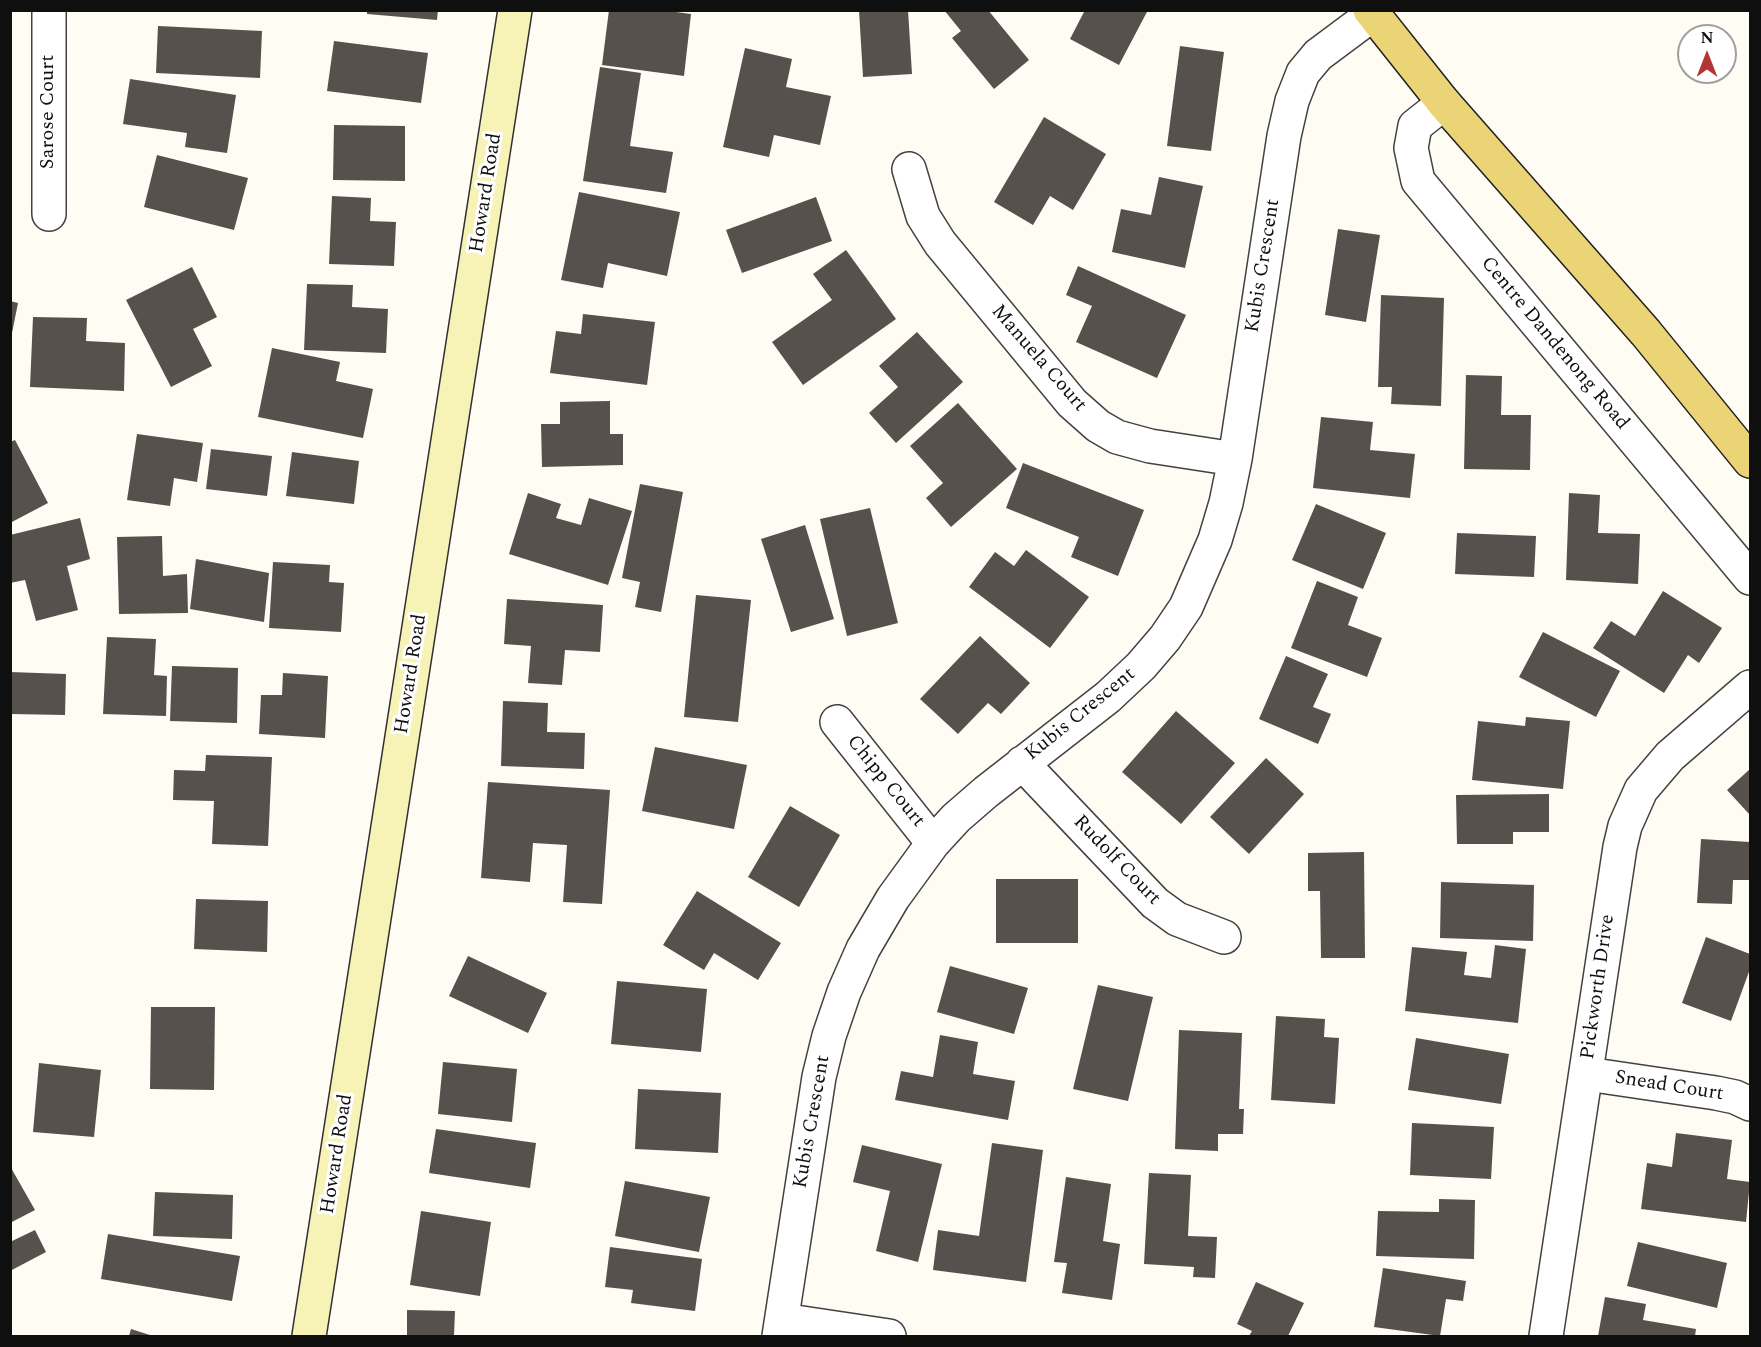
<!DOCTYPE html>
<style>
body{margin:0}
#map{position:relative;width:1761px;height:1347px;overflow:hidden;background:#fefcf3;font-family:Spectral,serif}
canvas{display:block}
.frame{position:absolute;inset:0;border:12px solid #0f0f0f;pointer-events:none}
.north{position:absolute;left:1677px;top:24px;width:60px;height:60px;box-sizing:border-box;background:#fff;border:2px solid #9f9f9f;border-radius:50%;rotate:0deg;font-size:16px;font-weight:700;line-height:24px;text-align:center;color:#0f0f0f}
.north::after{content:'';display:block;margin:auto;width:21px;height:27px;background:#b13635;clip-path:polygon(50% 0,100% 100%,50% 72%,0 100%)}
</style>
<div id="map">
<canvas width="1761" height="1347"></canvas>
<div class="frame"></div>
<div class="north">N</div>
</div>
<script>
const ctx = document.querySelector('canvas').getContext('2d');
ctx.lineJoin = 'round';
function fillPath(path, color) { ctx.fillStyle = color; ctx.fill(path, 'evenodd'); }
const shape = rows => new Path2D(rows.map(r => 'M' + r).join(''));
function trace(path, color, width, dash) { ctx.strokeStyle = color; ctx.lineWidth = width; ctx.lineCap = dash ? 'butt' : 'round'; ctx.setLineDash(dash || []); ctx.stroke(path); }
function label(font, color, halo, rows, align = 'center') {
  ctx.font = font + ' Spectral,serif'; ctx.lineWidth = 6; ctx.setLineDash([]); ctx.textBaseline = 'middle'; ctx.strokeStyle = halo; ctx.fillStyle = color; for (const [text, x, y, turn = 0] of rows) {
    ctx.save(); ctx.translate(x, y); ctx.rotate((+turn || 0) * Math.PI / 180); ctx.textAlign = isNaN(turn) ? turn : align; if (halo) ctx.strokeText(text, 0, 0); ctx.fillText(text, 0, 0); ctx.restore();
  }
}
const building = shape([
 [367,10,438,10,437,20,367,14],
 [609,10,661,10,691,14,684,76,602,65],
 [859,10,908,10,912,74,863,77],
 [944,10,988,10,1029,60,994,89,952,38,961,31],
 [1085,10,1148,10,1119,65,1070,39],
 [158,26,262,31,260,78,156,73],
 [334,41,428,53,421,103,327,91],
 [1180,46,1224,52,1211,151,1167,146],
 [745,48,792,59,786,87,831,96,820,145,774,135,769,157,723,147],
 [600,67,641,73,630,146,673,152,666,193,583,181],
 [130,79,236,95,227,153,185,147,187,133,123,124],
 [1044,117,1106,154,1073,210,1050,196,1033,225,994,202],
 [334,125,405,126,405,181,333,180],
 [157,155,248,178,234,230,144,207],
 [1159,177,1203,186,1185,268,1112,252,1121,209,1151,215],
 [579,192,680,212,667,276,608,263,603,288,561,280],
 [332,196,371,198,370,221,396,222,394,266,329,264],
 [816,197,832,241,742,273,726,230],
 [1338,229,1380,235,1366,322,1325,315],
 [846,250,896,319,803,385,772,342,832,300,813,274],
 [1078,266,1186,315,1157,378,1076,342,1092,306,1066,295],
 [192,267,217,317,193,329,212,366,171,387,126,300],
 [307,284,353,285,352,307,388,309,386,353,304,350],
 [1381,295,1444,298,1441,406,1391,404,1392,387,1378,387],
 [10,301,18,303,12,333,10,333],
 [583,314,655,322,647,385,550,373,556,331,581,334],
 [33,317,87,318,86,341,125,343,124,391,30,387],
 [917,332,963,382,896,443,869,413,898,387,879,366],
 [272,348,340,362,336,381,373,389,363,438,258,417],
 [1466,375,1502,376,1501,415,1531,415,1530,470,1464,469],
 [610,401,610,434,623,434,623,465,542,467,541,424,560,424,560,402],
 [958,403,1017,469,951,527,926,498,943,483,910,446],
 [1321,417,1373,422,1370,450,1415,454,1410,498,1313,488],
 [137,434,203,443,197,482,174,478,170,506,127,500],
 [15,440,48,503,10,523,10,442],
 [211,449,272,456,267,496,206,489],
 [292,452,359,461,354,504,286,496],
 [1023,463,1144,510,1118,576,1071,557,1079,537,1006,508],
 [640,484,683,492,661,612,635,607,640,582,622,578],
 [528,493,561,504,556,518,581,525,589,498,632,511,608,585,509,554],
 [1569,493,1600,495,1598,533,1640,534,1638,584,1566,580],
 [1316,504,1386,533,1363,589,1292,560],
 [870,508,898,623,847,636,820,519],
 [80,518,90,559,67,566,78,610,36,621,25,580,10,583,10,535],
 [805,525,834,619,791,632,761,539],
 [1457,533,1536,536,1534,577,1455,574],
 [162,536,163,576,187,574,188,613,119,614,117,537],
 [1026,550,1089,597,1050,648,969,587,995,552,1014,566],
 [196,559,269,573,264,622,190,609],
 [273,562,330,565,329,582,344,583,341,632,269,628],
 [1317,581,1358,597,1348,625,1382,638,1367,677,1291,648],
 [1663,591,1722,628,1699,663,1688,655,1664,693,1593,648,1611,621,1635,636],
 [696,595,751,600,738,722,684,717],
 [507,599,603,605,600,652,565,650,562,685,528,683,531,646,504,644],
 [1543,632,1620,671,1596,717,1519,677],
 [980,636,1030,683,1001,714,988,703,958,734,920,699],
 [107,637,156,639,154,675,167,676,166,716,103,714],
 [1286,656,1328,674,1313,707,1331,714,1318,744,1259,719],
 [172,666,238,668,237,723,170,721],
 [10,672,66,674,65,715,10,714],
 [283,673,328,676,325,738,259,734,261,695,282,695],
 [503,701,548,703,547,732,585,733,584,769,501,766],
 [1176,711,1235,763,1181,824,1122,772],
 [1526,717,1570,721,1563,789,1472,780,1478,721,1525,726],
 [655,747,747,765,734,829,642,811],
 [206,755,272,757,268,846,212,844,214,801,173,800,174,770,205,771],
 [1266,758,1304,794,1249,854,1210,817],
 [1750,769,1750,815,1727,790],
 [488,782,610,790,602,904,563,902,567,845,533,843,530,882,481,878],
 [1549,794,1549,832,1513,832,1513,844,1457,844,1456,795],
 [790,806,840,835,799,907,748,877],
 [1701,839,1750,842,1750,880,1733,880,1732,904,1697,903],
 [1364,852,1365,958,1321,958,1320,891,1308,891,1308,853],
 [996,879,1078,879,1078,943,996,943],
 [1441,882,1534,885,1533,941,1440,938],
 [697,891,781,943,758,980,714,953,704,970,663,945],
 [196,899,268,901,267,952,194,949],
 [1706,937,1750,954,1750,969,1731,1021,1682,1003],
 [1495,945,1526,949,1518,1023,1405,1011,1412,947,1467,952,1464,975,1491,978],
 [468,956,547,993,528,1033,449,996],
 [950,966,1028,988,1014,1034,937,1012],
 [617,981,707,989,701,1052,611,1044],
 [1098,985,1153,997,1128,1101,1073,1089],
 [151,1007,215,1007,214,1090,150,1089],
 [1276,1016,1325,1019,1324,1037,1339,1038,1335,1104,1271,1100],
 [1179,1030,1242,1033,1239,1109,1244,1109,1243,1134,1218,1134,1218,1151,1175,1149],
 [940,1035,978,1042,973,1074,1015,1081,1008,1120,895,1100,901,1071,933,1077],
 [1416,1038,1509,1054,1501,1104,1408,1090],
 [443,1062,517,1069,512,1122,438,1114],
 [39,1063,101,1070,94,1137,33,1132],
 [638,1089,721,1093,718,1153,635,1149],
 [1412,1123,1494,1127,1491,1179,1410,1175],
 [436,1129,536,1143,530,1188,429,1173],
 [1676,1133,1732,1140,1727,1179,1750,1182,1746,1222,1641,1209,1647,1163,1672,1167],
 [992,1143,1043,1150,1026,1282,933,1270,938,1230,979,1236],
 [862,1145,942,1164,918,1262,876,1251,890,1191,853,1182],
 [10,1166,35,1210,10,1223],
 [1149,1173,1191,1175,1188,1236,1217,1237,1215,1278,1193,1277,1194,1267,1144,1264],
 [1066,1177,1111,1184,1103,1241,1120,1244,1112,1300,1062,1293,1067,1263,1054,1262],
 [625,1181,710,1197,699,1252,615,1236],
 [155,1192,233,1195,232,1239,153,1236],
 [1439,1199,1475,1200,1474,1259,1376,1256,1378,1211,1439,1212],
 [421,1211,491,1222,480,1296,410,1285],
 [35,1230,46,1252,10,1271,10,1242],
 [108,1234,240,1256,232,1301,101,1279],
 [1638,1242,1727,1263,1717,1308,1627,1286],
 [610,1247,702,1259,695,1311,631,1303,633,1290,605,1287],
 [1383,1268,1466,1281,1463,1301,1446,1299,1440,1336,1374,1327],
 [1256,1282,1304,1303,1288,1336,1249,1336,1252,1331,1237,1324],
 [1605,1297,1646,1304,1643,1320,1696,1329,1695,1336,1598,1336],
 [407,1310,455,1311,454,1336,407,1336],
 [131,1329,153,1336,129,1336]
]);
const minor = shape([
 [49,10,49,214],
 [1444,103,1415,126,1411,148,1418,181,1750,578],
 [909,169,923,216,940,243,1072,403,1098,426,1117,437,1150,446,1235,459],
 [837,722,933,843],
 [1022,763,1155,903,1177,919,1224,937],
 [1587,1074,1716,1093,1735,1097,1750,1104],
 [782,1320,889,1336],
 [779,1336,819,1077,829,1036,844,992,863,949,893,898,933,843,956,818,986,792,1108,697,1141,666,1165,638,1186,607,1215,540,1226,503,1235,459,1284,136,1292,101,1303,73,1318,55,1373,14],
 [1546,1336,1620,847,1625,826,1641,790,1670,756,1750,687]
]);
const secondary = shape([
 [309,1336,515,10]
]);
const primary = shape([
 [1370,10,1444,103,1646,333,1750,461]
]);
const streetNames = [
 ["Sarose Court",49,112,-90],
 ["Howard Road",487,193,-81],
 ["Kubis Crescent",1264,266,-81],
 ["Centre Dandenong Road",1554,344,50],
 ["Manuela Court",1038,359,49],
 ["Howard Road",412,674,-81],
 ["Kubis Crescent",1081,715,-39],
 ["Chipp Court",885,782,51],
 ["Rudolf Court",1116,861,46],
 ["Pickworth Drive",1599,987,-82],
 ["Snead Court",1669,1087,9],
 ["Kubis Crescent",813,1122,-80],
 ["Howard Road",338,1154,-81]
];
fillPath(building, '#57514d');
trace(minor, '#424242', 36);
trace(secondary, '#313131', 36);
trace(primary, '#202020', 36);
trace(minor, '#fff', 33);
trace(secondary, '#f7f2b5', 33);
trace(primary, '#ead476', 33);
label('20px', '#0f0f0f', '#fff', streetNames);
</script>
